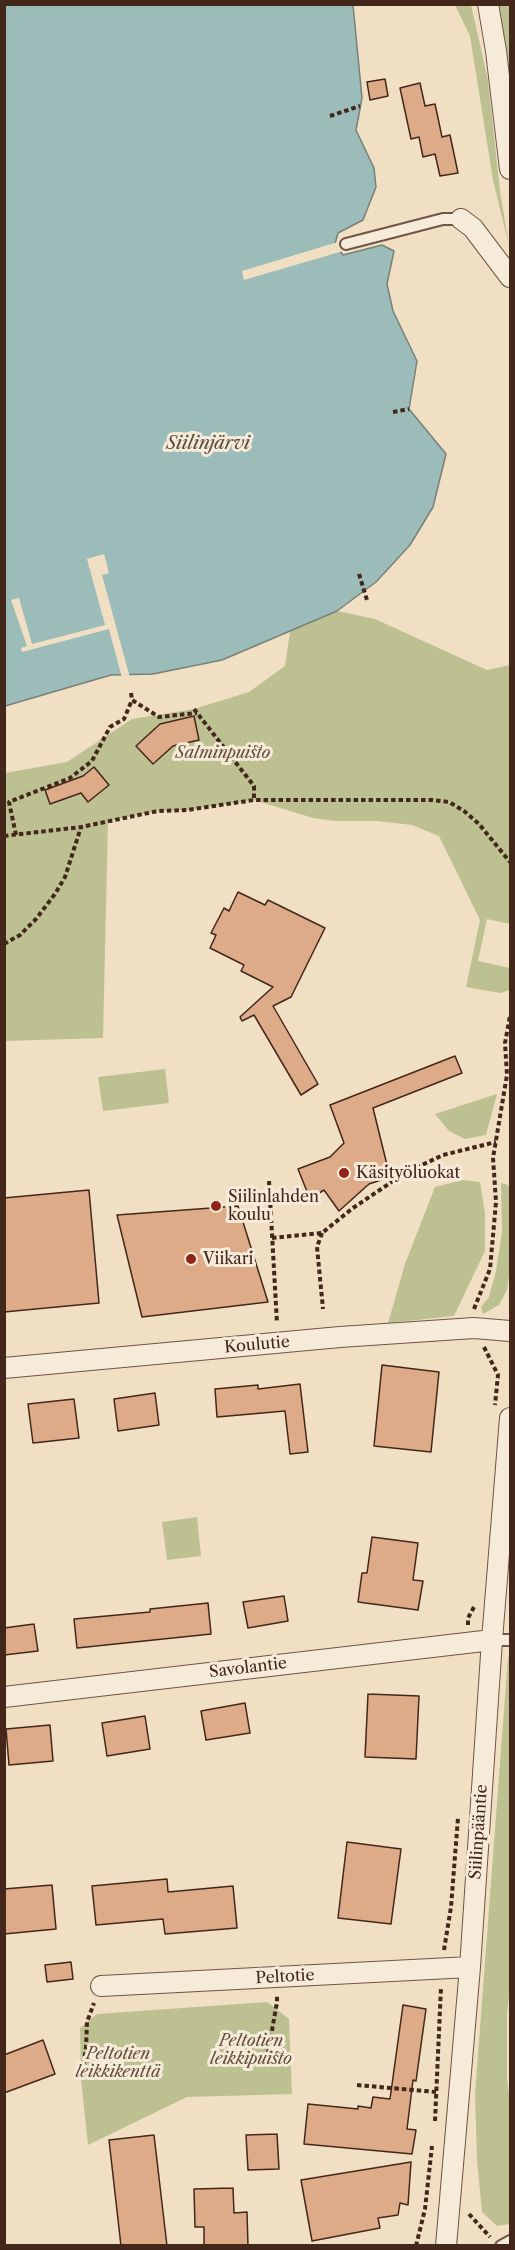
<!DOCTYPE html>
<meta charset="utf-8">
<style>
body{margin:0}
#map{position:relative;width:515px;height:2250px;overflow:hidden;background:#f1dfc4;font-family:"Libre Caslon Text",serif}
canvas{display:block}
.frame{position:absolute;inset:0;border:6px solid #43271b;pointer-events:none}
</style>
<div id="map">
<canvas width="515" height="2250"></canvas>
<div class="frame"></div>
</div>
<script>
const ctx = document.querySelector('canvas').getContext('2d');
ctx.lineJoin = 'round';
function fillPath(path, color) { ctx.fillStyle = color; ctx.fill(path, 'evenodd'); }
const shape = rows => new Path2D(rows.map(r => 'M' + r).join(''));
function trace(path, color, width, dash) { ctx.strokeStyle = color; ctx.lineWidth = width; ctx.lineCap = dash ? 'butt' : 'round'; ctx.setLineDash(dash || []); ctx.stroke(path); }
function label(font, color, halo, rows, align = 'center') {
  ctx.font = font + ' "Libre Caslon Text",serif'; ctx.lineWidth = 6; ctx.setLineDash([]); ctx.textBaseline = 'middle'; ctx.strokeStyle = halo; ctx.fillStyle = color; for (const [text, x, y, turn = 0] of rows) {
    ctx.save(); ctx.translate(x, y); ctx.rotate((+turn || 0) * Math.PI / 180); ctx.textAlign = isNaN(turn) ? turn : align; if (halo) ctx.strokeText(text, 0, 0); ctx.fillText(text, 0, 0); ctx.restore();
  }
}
const green = shape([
 [455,5,471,5,488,80,500,191,509,246,493,180,470,36],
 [493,5,510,5,510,94],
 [337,611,375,619,487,670,510,665,510,924,487,919,478,961,510,968,510,990,500,993,466,987,480,920,439,836,412,825,377,821,335,821,313,818,254,800,187,810,158,811,108,821,103,1038,5,1041,5,773,67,762,132,719,194,709,249,692,285,666,290,632],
 [165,1069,169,1103,103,1111,98,1077],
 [497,1094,486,1135,465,1139,449,1131,435,1114],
 [463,1180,480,1182,485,1214,485,1251,454,1316,388,1323,405,1264,435,1187],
 [501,1183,508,1185,510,1192,510,1269,507,1290,499,1305,483,1314,481,1307,489,1297,496,1271,502,1232],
 [197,1517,201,1556,167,1560,162,1522],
 [510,1655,510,1986,507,2014,507,2078,510,2102,510,2224,497,2226,482,2212,477,2161,475,2094,508,1657],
 [267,2002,289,2019,292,2094,187,2097,88,2145,81,2079,80,2028,97,2014]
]);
const water = shape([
 [5,5,353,5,362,98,356,130,374,168,376,187,363,220,338,233,335,244,343,255,382,245,394,251,387,284,393,311,417,361,409,409,446,454,433,507,410,545,376,582,337,611,222,660,153,674,111,675,5,706,5,5]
]);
const pier = shape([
 [338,242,343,251,244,280,242,271],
 [104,554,109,573,102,575,130,678,122,678,109,629,22,652,21,648,27,646,11,600,19,598,32,644,105,625,87,559]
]);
const building = shape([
 [385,79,388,96,370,100,367,82,385,79],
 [420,83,425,106,435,104,442,137,450,135,458,173,440,176,435,154,423,157,419,137,411,139,400,88,420,83],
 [194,716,199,740,173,746,153,764,136,746,160,724,194,716],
 [94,767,109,785,88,802,81,793,50,804,45,790,83,776,94,767],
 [238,892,265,905,268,900,325,928,291,997,273,1006,318,1084,301,1095,254,1015,242,1021,240,1017,273,987,241,971,244,965,210,948,216,935,211,933,224,908,229,911,238,892],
 [455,1056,462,1073,373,1108,390,1177,369,1184,339,1211,324,1190,310,1199,298,1169,330,1157,344,1143,330,1105,455,1056],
 [89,1190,99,1303,4,1312,4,1198,89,1190],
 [238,1206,268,1302,142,1317,117,1215,238,1206],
 [382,1365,439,1372,431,1452,374,1446,382,1365],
 [300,1384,308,1452,290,1454,285,1411,217,1417,215,1389,258,1385,258,1389,300,1384],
 [155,1393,159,1425,118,1431,114,1399,155,1393],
 [74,1399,79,1438,33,1443,28,1404,74,1399],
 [372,1537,418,1543,413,1580,423,1581,418,1610,358,1602,362,1573,367,1573,372,1537],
 [284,1596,288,1621,248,1628,243,1602,284,1596],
 [208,1603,211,1634,77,1648,74,1619,150,1612,150,1609,208,1603],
 [34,1624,38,1651,4,1655,4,1628,34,1624],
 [368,1694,419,1696,416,1759,365,1757,368,1694],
 [245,1703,250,1733,206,1740,201,1711,245,1703],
 [145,1716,150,1749,107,1756,102,1723,145,1716],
 [50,1725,53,1761,9,1765,6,1729,50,1725],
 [347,1842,401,1849,391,1924,338,1918,347,1842],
 [167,1879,168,1892,233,1886,237,1928,165,1934,163,1919,96,1925,92,1886,167,1879],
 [52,1885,56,1929,4,1934,4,1889,52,1885],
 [71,1962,73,1979,47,1982,45,1965,71,1962],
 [403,2005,426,2009,416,2081,413,2080,407,2129,416,2130,412,2154,304,2144,308,2104,358,2109,358,2106,371,2108,373,2097,390,2099,403,2005],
 [43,2040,55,2074,4,2093,4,2055,43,2040],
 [277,2134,279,2169,248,2170,246,2135,277,2134],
 [154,2135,167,2246,121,2246,109,2140,154,2135],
 [411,2162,408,2205,400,2203,398,2215,378,2218,380,2228,312,2241,301,2180,411,2162],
 [233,2188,234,2213,247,2212,248,2246,204,2246,204,2227,195,2227,194,2189,233,2188]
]);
const path = shape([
 [330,116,360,106],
 [393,412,409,409],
 [359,574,367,600],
 [131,693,132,700,159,717,197,713],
 [194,709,254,786,254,800],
 [16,835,9,802,70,778,92,761,110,727,124,719,132,700],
 [4,836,81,827,158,811,187,810,254,800,432,800,449,802,464,811,479,824,510,862],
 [4,944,20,935,36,919,55,894,65,877,81,827],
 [269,1181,277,1323],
 [322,1233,317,1247,323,1309],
 [272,1238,322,1233,353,1208,405,1173,443,1155,496,1142],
 [474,1309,490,1269,496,1202,493,1158,507,1075,505,1043,510,1016],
 [484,1347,498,1375,495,1405],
 [468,1625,468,1618,474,1607],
 [444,1950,451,1907,458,1818],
 [268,2053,277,2002,277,1996],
 [81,2079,86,2048,87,2022,94,2003],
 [357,2085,436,2092],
 [435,2121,441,1987],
 [469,2214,490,2237],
 [416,2246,425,2209,432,2146]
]);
const service = shape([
 [346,244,443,219,461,219],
 [492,1640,510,1640],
 [501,2246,510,2241]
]);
const minor = shape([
 [488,4,496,51,510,169],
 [461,219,473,228,510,277],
 [4,1368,340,1337,474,1328,510,1331],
 [4,1697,492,1640],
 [101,1986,470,1967],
 [446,2246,470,1967,492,1640,510,1418]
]);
const markers = [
 [344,1173,6,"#8f2418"],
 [216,1206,6,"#8f2418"],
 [191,1259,6,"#8f2418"]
];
const parkNames = [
 ["Salminpuisto",223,753],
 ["Peltotien",251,2041],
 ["leikkipuisto",251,2059],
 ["Peltotien",118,2054],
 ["leikkikenttä",118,2072]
];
const poiNames = [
 ["Käsityöluokat",356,1173],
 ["Siilinlahden",228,1197],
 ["koulu",228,1215],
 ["Viikari",203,1259]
];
const streetNames = [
 ["Koulutie",257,1345,-5],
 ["Savolantie",248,1668,-7],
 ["Siilinpääntie",479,1832,-86],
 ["Peltotie",285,1977,-3]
];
const waterNames = [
 ["Siilinjärvi",208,444]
];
fillPath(green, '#bdc192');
fillPath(water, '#9bbcb8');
trace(water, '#788079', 1.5);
fillPath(pier, '#f1dfc4');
fillPath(building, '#ddab88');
trace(building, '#43271b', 1.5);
trace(service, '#6e5545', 14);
trace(minor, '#6e5545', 22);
trace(path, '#43271b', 4, [4.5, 3]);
trace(service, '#f6ead9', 10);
trace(minor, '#f6ead9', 20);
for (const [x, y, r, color] of markers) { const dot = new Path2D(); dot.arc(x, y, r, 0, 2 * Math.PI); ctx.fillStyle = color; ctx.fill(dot); trace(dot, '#f6ead9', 2); }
label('italic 16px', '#624e39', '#f6ead9', parkNames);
label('16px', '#43271b', '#f6ead9', poiNames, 'left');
label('16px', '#43271b', '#f6ead9', streetNames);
label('italic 18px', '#594c42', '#f6ead9', waterNames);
</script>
